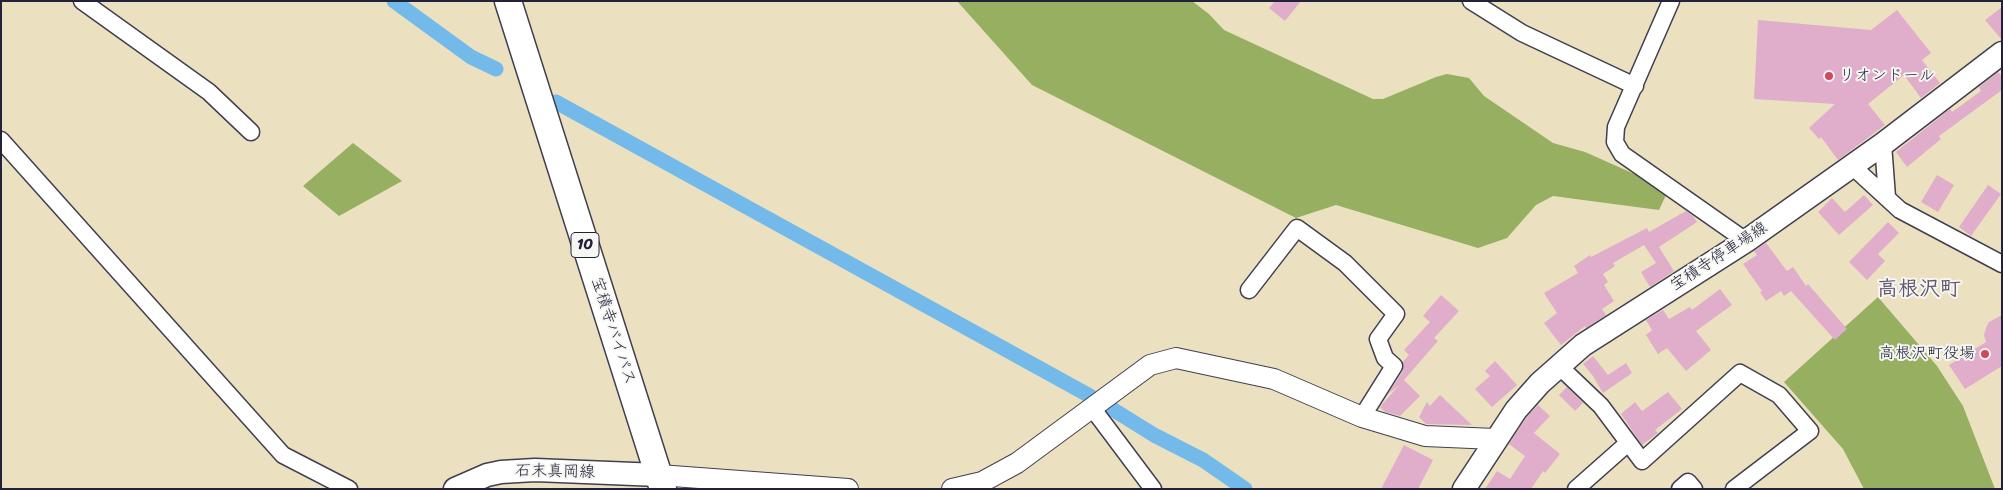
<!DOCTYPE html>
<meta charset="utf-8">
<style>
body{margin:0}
#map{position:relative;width:2003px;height:490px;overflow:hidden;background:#ebe1c0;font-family:Sriracha,sans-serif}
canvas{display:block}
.frame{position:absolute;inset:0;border:2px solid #22223b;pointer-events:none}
</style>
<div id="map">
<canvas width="2003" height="490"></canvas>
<div class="frame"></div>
</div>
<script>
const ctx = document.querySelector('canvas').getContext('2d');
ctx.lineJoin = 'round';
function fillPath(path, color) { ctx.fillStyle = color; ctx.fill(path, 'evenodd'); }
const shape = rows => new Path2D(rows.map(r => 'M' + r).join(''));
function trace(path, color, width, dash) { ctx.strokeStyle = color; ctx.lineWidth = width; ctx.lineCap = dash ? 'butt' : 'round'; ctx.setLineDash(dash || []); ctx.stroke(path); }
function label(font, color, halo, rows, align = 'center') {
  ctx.font = font + ' Sriracha,"Klee One",sans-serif'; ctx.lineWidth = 4; ctx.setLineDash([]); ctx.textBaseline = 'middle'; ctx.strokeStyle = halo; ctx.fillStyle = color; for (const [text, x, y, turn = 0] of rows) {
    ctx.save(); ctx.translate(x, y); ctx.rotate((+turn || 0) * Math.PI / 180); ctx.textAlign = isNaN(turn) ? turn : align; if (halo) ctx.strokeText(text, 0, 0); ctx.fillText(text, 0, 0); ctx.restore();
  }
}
const forest = shape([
 [957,1,1192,1,1209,14,1224,30,1373,99,1383,99,1436,77,1447,74,1469,78,1484,96,1553,143,1585,152,1657,184,1666,195,1659,210,1553,196,1536,205,1507,238,1478,248,1336,205,1296,218,1032,85],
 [353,143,402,181,339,216,303,186],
 [1878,297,1937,366,1963,406,1995,489,1864,489,1843,449,1784,382]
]);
const canal = shape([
 [394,1,471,57,496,69],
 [556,102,1090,396],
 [1109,407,1154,435,1203,460,1245,489]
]);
const building = shape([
 [1275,1,1301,1,1285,21,1269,8],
 [2002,7,2002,40,1985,20],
 [1897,10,1931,53,1922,60,1940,83,1921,98,1904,75,1868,104,1885,125,1838,160,1821,137,1819,139,1809,128,1835,104,1754,99,1758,20,1871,30],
 [1998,72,2002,77,2002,90,1939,136,1941,139,1907,167,1896,152,1950,109,1952,112,1981,91,1979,87],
 [1937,175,1954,185,1938,212,1921,202],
 [1988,185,2001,194,1971,236,1959,227],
 [1864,195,1873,205,1839,235,1818,212,1832,198,1845,212],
 [1686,211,1693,216,1697,222,1659,247,1674,271,1650,287,1641,272,1656,263,1644,245,1613,263,1615,266,1603,274,1608,282,1604,285,1614,301,1602,309,1606,315,1586,328,1585,326,1561,345,1544,323,1557,313,1544,293,1578,273,1574,266,1590,255,1591,257,1647,228,1649,232],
 [1888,222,1899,233,1878,254,1885,261,1867,280,1849,262],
 [1766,243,1787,271,1793,267,1806,286,1808,284,1847,329,1835,340,1791,291,1784,296,1781,291,1766,301,1760,292,1762,291,1743,264,1757,255,1754,251],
 [1720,289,1732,305,1696,331,1711,350,1686,371,1667,348,1658,354,1646,335,1652,330,1646,320,1663,310,1669,319,1690,307,1692,310],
 [1441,295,1459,311,1434,338,1438,341,1403,381,1404,380,1420,396,1400,416,1385,412,1380,407,1399,385,1388,394,1403,371,1403,362,1409,355,1404,350,1430,322,1423,316],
 [2002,315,2002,366,1965,389,1949,365,1986,342,1984,335,1986,328,1989,322],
 [1593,356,1608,375,1626,363,1632,373,1603,393,1593,376,1583,364],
 [1495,361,1517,385,1492,407,1475,389,1490,376,1485,371],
 [1567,387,1583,403,1575,411,1559,395],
 [1668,392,1682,409,1655,430,1658,433,1642,445,1621,414,1635,402,1642,411],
 [1440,395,1472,425,1426,424,1419,417,1427,402,1430,406],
 [1538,405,1550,416,1534,433,1560,454,1545,473,1543,471,1531,489,1485,489,1497,471,1510,479,1525,456,1509,444,1526,418],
 [1404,445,1433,460,1418,489,1381,489]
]);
const minor = shape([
 [82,1,209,92,251,132],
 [1471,1,1522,33,1635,86],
 [1671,1,1616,127,1615,142,1622,154,1746,241],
 [1,140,283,455,349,489],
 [1883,144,1887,197],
 [1851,165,1900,210,2002,264],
 [1249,290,1297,228,1345,263,1396,314,1378,339,1385,358,1394,366,1362,417],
 [1559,366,1601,406,1642,461,1740,373,1779,395,1810,431,1734,489],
 [1093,409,1153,489],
 [1576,489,1628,443],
 [1680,489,1688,482,1694,489]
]);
const tertiary = shape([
 [659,475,848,489],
 [952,489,982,482,1017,463,1150,365,1176,358,1274,379,1362,417,1425,436,1495,439]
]);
const secondary = shape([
 [455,489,487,475,501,472,535,470,659,475],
 [1464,489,1516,410,1540,383,1583,345,1746,241,1883,144,2002,53]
]);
const primary = shape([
 [508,1,663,489]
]);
const markers = [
 [1829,76,5,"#d1495b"],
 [1985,354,5,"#d1495b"]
];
const shields = [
 [585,245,28]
];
const shieldNames = [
 ["10",585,245]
];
const poiNames = [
 ["リオンドール",1839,76],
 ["高根沢町役場",1975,354,"right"]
];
const streetNames = [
 ["宝積寺停車場線",1719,257,-33],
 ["宝積寺バイパス",613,331,72],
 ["石末真岡線",555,472,1]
];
const districtNames = [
 ["高根沢町",1919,290]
];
fillPath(forest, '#96af60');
trace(canal, '#73baeb', 15);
fillPath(building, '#e0adcb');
trace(minor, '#403f4f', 19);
trace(tertiary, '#403f4f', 22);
trace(secondary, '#403f4f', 25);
trace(primary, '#403f4f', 29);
trace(minor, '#fff', 16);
trace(tertiary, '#fff', 20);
trace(secondary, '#fff', 22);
trace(primary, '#fff', 26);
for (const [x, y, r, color] of markers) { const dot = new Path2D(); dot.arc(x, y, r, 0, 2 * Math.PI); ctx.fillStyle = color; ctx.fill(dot); trace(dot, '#f6f6f2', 2); }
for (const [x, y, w] of shields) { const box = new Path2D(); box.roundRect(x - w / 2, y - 12.5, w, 25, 4); ctx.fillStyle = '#f6f6f2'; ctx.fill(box); trace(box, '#22223b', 1); }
label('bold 15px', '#22223b', null, shieldNames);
label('16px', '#22223b', '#f6f6f2', poiNames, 'left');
label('16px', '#22223b', '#f6f6f2', streetNames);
label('bold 21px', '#64536d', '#f6f6f2', districtNames);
</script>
